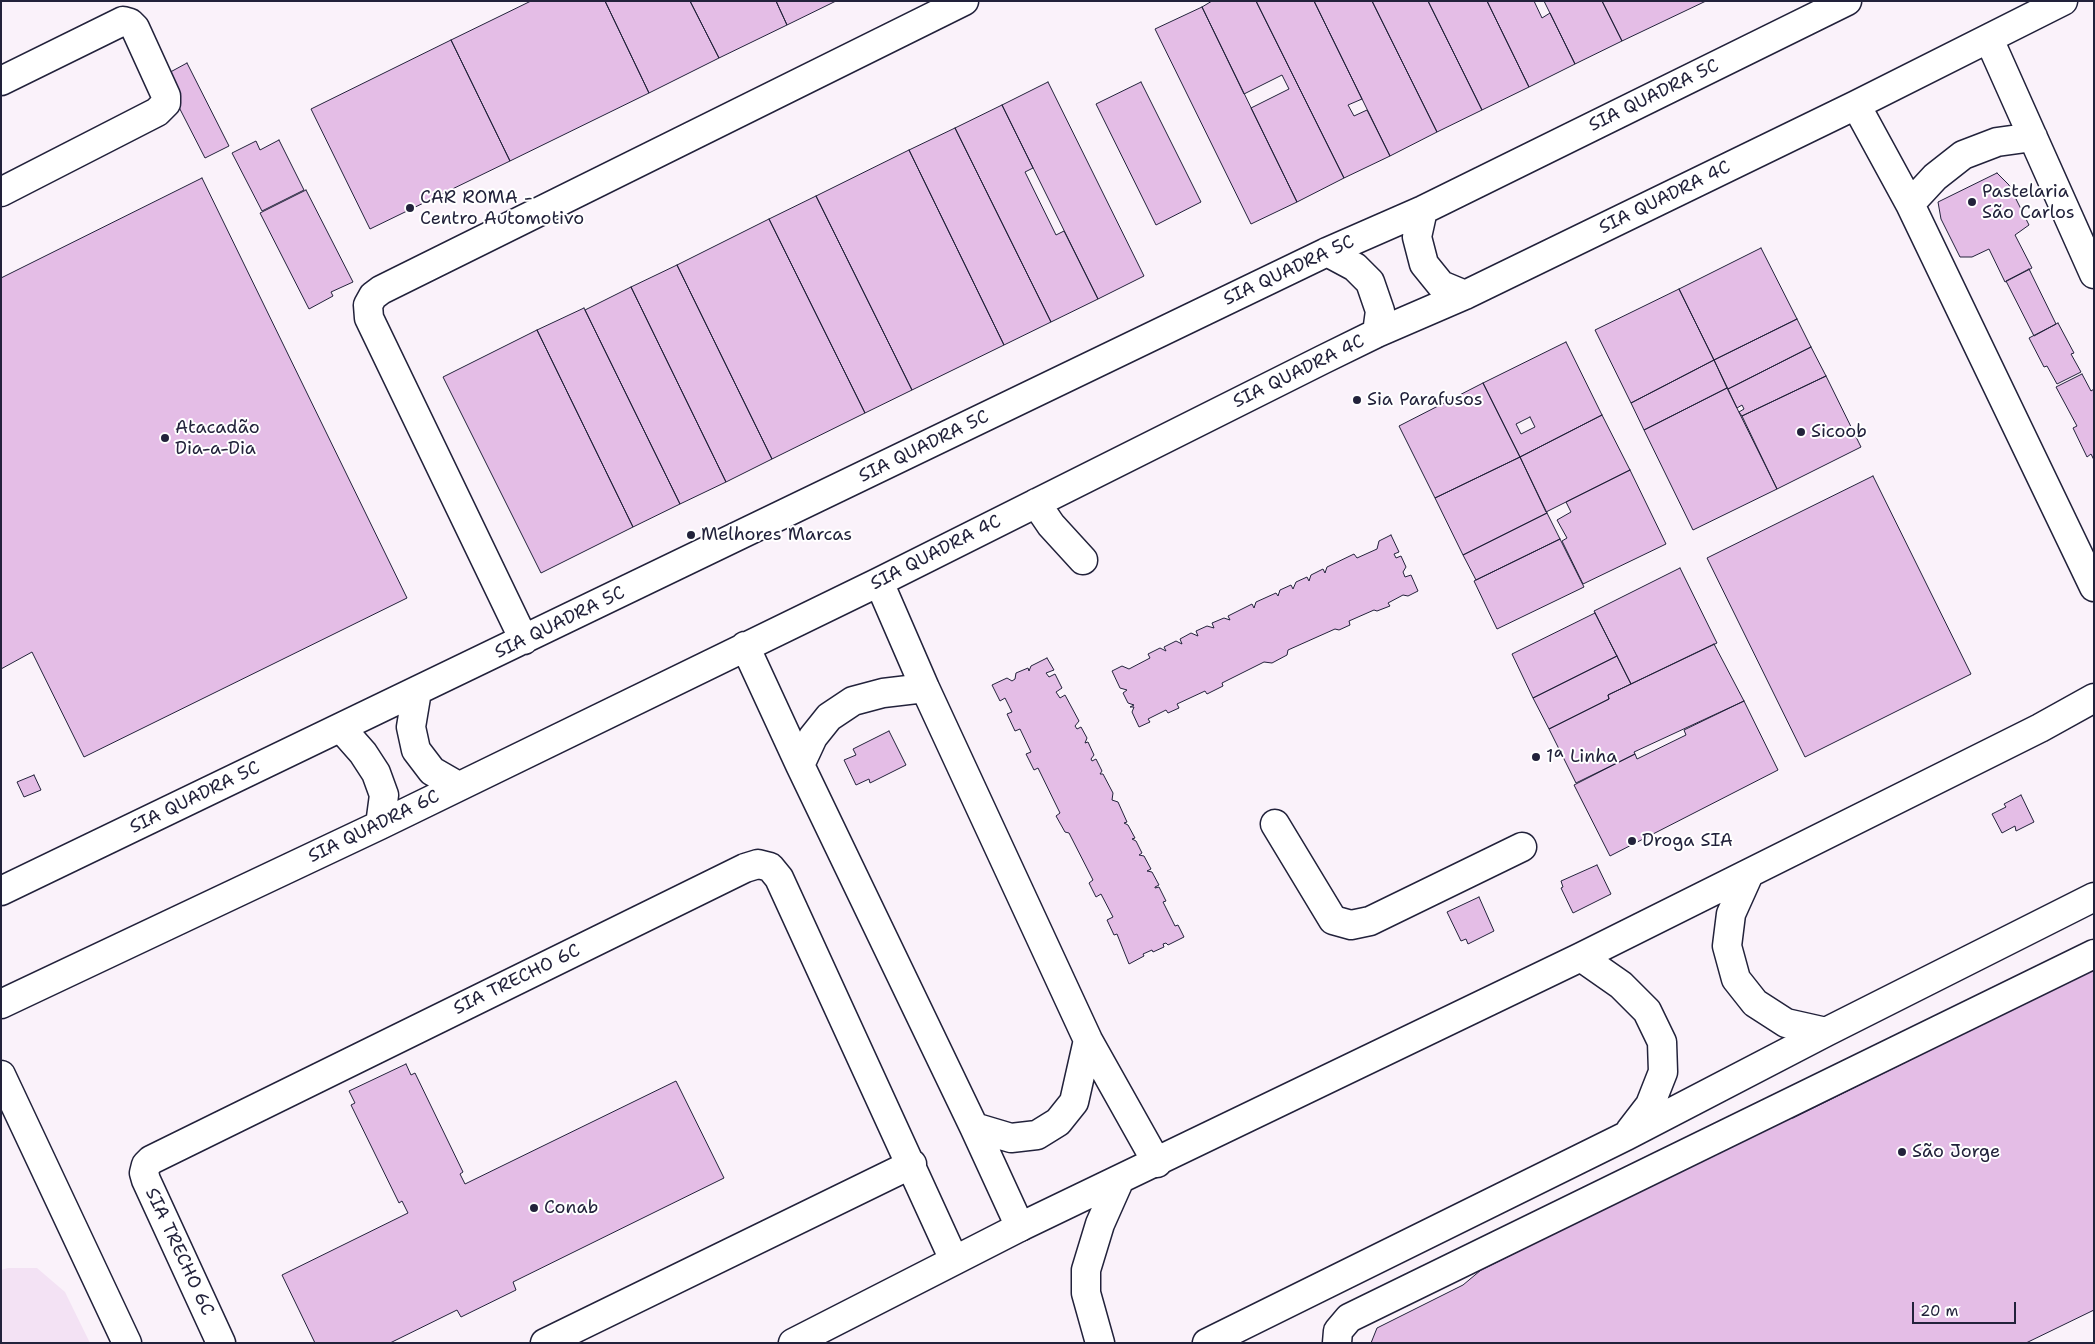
<!DOCTYPE html>
<meta charset="utf-8">
<style>
body{margin:0}
#map{position:relative;width:2095px;height:1344px;overflow:hidden;background:#faf2fa;font-family:"Shantell Sans",sans-serif}
canvas{display:block}
.frame{position:absolute;inset:0;border:2px solid #22223b;pointer-events:none}
.scale{position:absolute;left:1912px;top:1302px;width:104px;height:22px;box-sizing:border-box;border:2px solid #22223b;border-top:0;padding-left:6px;font-size:15px;line-height:18px;white-space:nowrap;color:#22223b;-webkit-text-stroke:4px #fff;paint-order:stroke}
</style>
<div id="map">
<canvas width="2095" height="1344"></canvas>
<div class="frame"></div>
<div class="scale">20 m</div>
</div>
<script>
const ctx = document.querySelector('canvas').getContext('2d');
ctx.lineJoin = 'round';
function fillPath(path, color) { ctx.fillStyle = color; ctx.fill(path, 'evenodd'); }
const shape = rows => new Path2D(rows.map(r => 'M' + r).join(''));
function trace(path, color, width, dash) { ctx.strokeStyle = color; ctx.lineWidth = width; ctx.lineCap = dash ? 'butt' : 'round'; ctx.setLineDash(dash || []); ctx.stroke(path); }
function label(font, color, halo, rows, align = 'center') {
  ctx.font = font + ' "Shantell Sans",sans-serif'; ctx.lineWidth = 4; ctx.setLineDash([]); ctx.textBaseline = 'middle'; ctx.strokeStyle = halo; ctx.fillStyle = color; for (const [text, x, y, turn = 0] of rows) {
    ctx.save(); ctx.translate(x, y); ctx.rotate((+turn || 0) * Math.PI / 180); ctx.textAlign = isNaN(turn) ? turn : align; if (halo) ctx.strokeText(text, 0, 0); ctx.fillText(text, 0, 0); ctx.restore();
  }
}
const built = shape([
 [8,1268,37,1268,65,1292,90,1343,1,1343,1,1270]
]);
const building = shape([
 [531,1,605,1,649,93,510,161,451,40,531,1],
 [605,1,690,1,719,58,649,93,605,1],
 [690,1,776,1,787,25,719,58,690,1],
 [776,1,836,1,787,25,776,1],
 [1212,1,1256,1,1344,178,1297,202,1251,108,1289,89,1282,75,1244,94,1202,7,1212,1],
 [1256,1,1314,1,1362,99,1348,105,1354,116,1367,110,1390,156,1344,178,1256,1],
 [1314,1,1372,1,1437,132,1390,156,1314,1],
 [1372,1,1428,1,1482,110,1437,132,1372,1],
 [1428,1,1487,1,1529,87,1482,110,1428,1],
 [1487,1,1534,1,1542,18,1550,13,1575,64,1529,87,1487,1],
 [1544,1,1602,1,1622,41,1575,64,1544,1],
 [1602,1,1706,1,1622,41,1602,1],
 [1202,7,1297,202,1251,224,1155,29,1202,7],
 [451,40,510,161,370,229,311,109,451,40],
 [187,63,229,146,205,158,163,76,187,63],
 [1048,82,1144,276,1098,299,1002,105,1048,82],
 [1141,82,1201,202,1156,225,1096,104,1141,82],
 [1002,105,1033,168,1025,172,1056,235,1064,231,1098,299,1051,322,955,128,1002,105],
 [955,128,1051,322,1004,345,909,150,955,128],
 [279,140,304,190,262,211,232,153,256,141,260,150,279,140],
 [909,150,1004,345,912,390,816,196,909,150],
 [1997,173,2009,185,2029,225,2015,235,2032,268,2005,282,1989,249,1972,257,1960,257,1941,219,1938,202,1997,173],
 [202,178,407,598,84,757,32,652,1,669,1,278,202,178],
 [306,190,353,282,331,292,333,296,309,309,260,213,306,190],
 [816,196,912,390,865,413,769,219,816,196],
 [769,219,865,413,772,459,677,265,769,219],
 [1761,248,1797,319,1714,360,1679,289,1761,248],
 [677,265,772,459,726,482,631,287,677,265],
 [2029,269,2056,324,2034,336,2006,281,2029,269],
 [631,287,726,482,680,504,585,310,631,287],
 [1679,289,1714,360,1631,403,1595,330,1679,289],
 [584,308,680,504,633,527,537,330,584,308],
 [1797,319,1811,347,1728,389,1714,360,1797,319],
 [2058,323,2074,353,2071,354,2081,372,2057,384,2047,366,2044,367,2029,338,2058,323],
 [537,330,633,527,541,573,443,377,537,330],
 [1566,342,1602,415,1520,457,1483,383,1566,342],
 [1530,417,1535,427,1521,434,1516,424,1530,417],
 [1811,347,1826,376,1742,416,1739,412,1744,409,1742,405,1737,408,1728,389,1811,347],
 [1714,360,1727,388,1644,430,1631,403,1714,360],
 [2082,374,2091,391,2094,389,2094,460,2091,454,2087,457,2073,428,2077,426,2056,387,2082,374],
 [1826,376,1861,447,1777,489,1742,416,1826,376],
 [1483,383,1520,457,1435,498,1399,426,1483,383],
 [1727,388,1777,489,1693,530,1644,430,1727,388],
 [1602,415,1630,470,1546,512,1520,457,1602,415],
 [1520,457,1547,513,1463,555,1435,498,1520,457],
 [1630,470,1666,544,1583,584,1562,541,1567,538,1557,520,1571,512,1566,502,1630,470],
 [1873,476,1971,674,1805,757,1707,558,1873,476],
 [1547,513,1560,539,1476,580,1463,555,1547,513],
 [1391,535,1399,552,1394,554,1396,558,1401,556,1406,567,1403,572,1405,577,1411,575,1418,591,1408,596,1403,595,1388,603,1390,606,1377,611,1374,610,1349,621,1350,625,1339,630,1335,629,1288,650,1287,655,1272,663,1264,662,1222,683,1223,686,1207,694,1205,691,1177,704,1179,708,1168,713,1166,710,1148,719,1150,722,1139,727,1132,712,1134,707,1130,707,1134,705,1128,703,1123,693,1127,690,1120,688,1112,671,1122,666,1129,669,1150,658,1148,654,1160,648,1166,651,1164,647,1176,641,1182,644,1180,639,1191,633,1198,636,1196,631,1207,626,1214,628,1212,623,1224,618,1230,620,1228,616,1252,604,1254,608,1256,602,1276,593,1278,596,1280,590,1291,585,1293,589,1296,582,1307,577,1309,581,1311,575,1323,569,1325,573,1327,567,1354,554,1357,558,1377,549,1379,541,1391,535],
 [1560,539,1584,587,1497,629,1474,581,1560,539],
 [1680,568,1717,643,1631,684,1594,611,1680,568],
 [1595,613,1617,656,1533,698,1512,654,1595,613],
 [1714,644,1744,701,1634,752,1635,754,1576,783,1549,729,1609,699,1608,695,1714,644],
 [1617,656,1631,684,1608,695,1609,699,1549,729,1533,698,1617,656],
 [1047,658,1054,670,1046,673,1049,677,1055,674,1062,688,1056,692,1060,698,1065,695,1079,721,1075,726,1077,729,1081,727,1087,738,1085,743,1088,742,1094,755,1091,759,1092,761,1096,759,1102,771,1100,774,1103,774,1113,793,1112,800,1118,802,1127,822,1124,823,1128,825,1135,838,1132,839,1136,841,1142,853,1139,855,1144,856,1151,869,1147,871,1152,872,1159,885,1155,887,1155,888,1159,887,1166,901,1163,902,1175,926,1178,925,1184,937,1168,945,1166,943,1163,944,1164,947,1153,952,1152,950,1143,954,1144,956,1129,964,1117,934,1114,935,1107,920,1113,917,1101,894,1096,897,1089,883,1093,880,1069,833,1065,832,1056,816,1060,813,1038,768,1034,770,1026,754,1031,752,1020,729,1015,731,1007,714,1012,712,1005,698,1000,701,992,685,1007,678,1012,681,1015,679,1016,673,1028,668,1029,671,1031,666,1047,658],
 [1744,701,1778,770,1610,856,1574,785,1635,754,1637,759,1686,735,1684,730,1744,701],
 [889,731,906,765,870,783,869,779,856,785,844,760,856,755,853,749,889,731],
 [34,775,41,790,24,797,17,782,34,775],
 [2021,795,2034,822,2016,831,2015,826,2002,833,1992,814,2006,807,2004,804,2021,795],
 [1597,865,1611,894,1573,913,1561,888,1563,887,1561,881,1597,865],
 [1479,897,1494,931,1468,944,1466,939,1461,941,1447,912,1479,897],
 [2094,969,2094,1310,2026,1343,1371,1343,1377,1328,1463,1285,1481,1270,1703,1160,1717,1144,1774,1117,1793,1118,2094,969],
 [406,1064,411,1075,415,1073,463,1172,460,1174,465,1184,676,1081,724,1178,513,1282,516,1290,461,1317,457,1310,390,1343,315,1343,282,1275,408,1213,402,1201,399,1203,351,1105,355,1103,349,1091,406,1064]
]);
const minor = shape([
 [1989,39,2094,274],
 [1,81,123,21,130,23,135,28,166,96,166,103,157,112,1,192],
 [1856,105,1910,204,2094,587],
 [1910,204,1935,177,1963,155,1997,142,2033,137],
 [1423,210,1417,237,1424,264,1441,285,1465,295],
 [1327,252,1355,267,1370,282,1380,311,1377,333],
 [1036,503,1051,525,1083,560],
 [879,582,925,688,1088,1040,1157,1163],
 [524,640,369,318,368,305,373,296,381,290,964,1],
 [745,646,800,765,974,1127,1020,1227],
 [417,691,411,727,416,750,432,771,458,786],
 [341,728,363,753,376,773,384,795,380,825],
 [800,765,813,737,829,717,853,701,883,693,925,688],
 [1275,824,1333,920,1351,925,1370,921,1522,847],
 [1,891,1327,252,1423,210,1847,1],
 [1,1004,380,825,879,582,1322,360,1377,333,1465,295,1856,105,2063,1],
 [1,1075,127,1343],
 [974,1127,1011,1138,1037,1135,1058,1122,1074,1102,1088,1040],
 [221,1343,146,1180,144,1173,146,1165,151,1160,745,868,758,864,770,867,779,878,954,1260],
 [545,1343,912,1164],
 [1337,1343,1338,1331,1349,1318,2094,954]
]);
const major = shape([
 [1749,874,1731,914,1727,946,1736,979,1755,1003,1786,1023,1826,1032],
 [1581,957,1621,985,1647,1011,1662,1042,1663,1072,1650,1105,1630,1131],
 [793,1343,1020,1227,1581,957,2040,728,2094,698],
 [1100,1343,1086,1293,1086,1270,1100,1224,1120,1179],
 [1207,1343,1626,1136,1826,1032,2094,897]
]);
const markers = [
 [1972,202,5,"#22223b"],
 [410,208,5,"#22223b"],
 [1357,400,5,"#22223b"],
 [1801,432,5,"#22223b"],
 [165,438,5,"#22223b"],
 [691,535,5,"#22223b"],
 [1536,757,5,"#22223b"],
 [1632,841,5,"#22223b"],
 [1902,1152,5,"#22223b"],
 [534,1208,5,"#22223b"]
];
const streetNames = [
 ["SIA QUADRA 5C",1654,96,-26],
 ["SIA QUADRA 4C",1665,198,-26],
 ["SIA QUADRA 5C",1289,271,-25],
 ["SIA QUADRA 4C",1299,372,-26],
 ["SIA QUADRA 5C",924,447,-26],
 ["SIA QUADRA 4C",936,553,-27],
 ["SIA QUADRA 5C",560,623,-26],
 ["SIA QUADRA 5C",195,798,-26],
 ["SIA QUADRA 6C",374,827,-26],
 ["SIA TRECHO 6C",517,980,-26],
 ["SIA TRECHO 6C",179,1252,65]
];
const poiNames = [
 ["Pastelaria",1982,192],
 ["São Carlos",1982,213],
 ["CAR ROMA -",420,198],
 ["Centro Automotivo",420,219],
 ["Sia Parafusos",1367,400],
 ["Atacadão",175,428],
 ["Dia-a-Dia",175,449],
 ["Sicoob",1811,432],
 ["Melhores Marcas",701,535],
 ["1ª Linha",1546,757],
 ["Droga SIA",1642,841],
 ["São Jorge",1912,1152],
 ["Conab",544,1208]
];
fillPath(built, '#f3e2f4');
fillPath(building, '#e4bde6');
trace(building, '#22223b', 1);
trace(minor, '#22223b', 31);
trace(major, '#22223b', 31);
trace(minor, '#fff', 28);
trace(major, '#fff', 28);
for (const [x, y, r, color] of markers) { const dot = new Path2D(); dot.arc(x, y, r, 0, 2 * Math.PI); ctx.fillStyle = color; ctx.fill(dot); trace(dot, '#fff', 2); }
label('18px', '#22223b', '#fff', streetNames);
label('18px', '#22223b', '#fff', poiNames, 'left');
</script>
